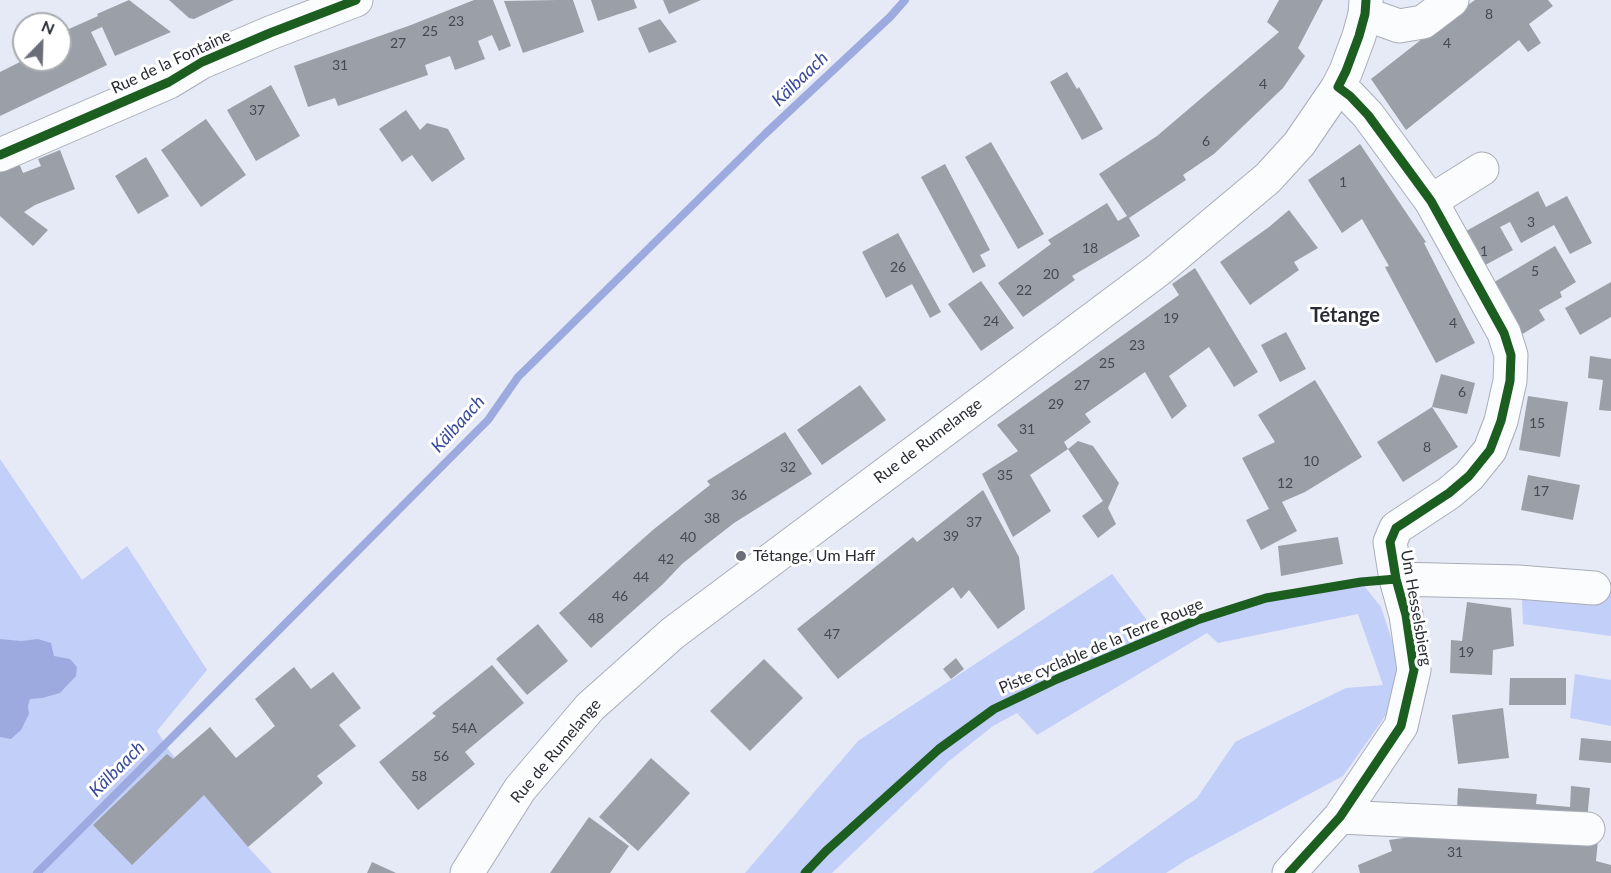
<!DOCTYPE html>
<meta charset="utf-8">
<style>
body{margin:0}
#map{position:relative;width:1611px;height:873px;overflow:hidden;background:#e6eaf6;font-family:Lato,sans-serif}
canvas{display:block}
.north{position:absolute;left:12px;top:12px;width:60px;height:60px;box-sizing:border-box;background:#fff;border:2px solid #a9abaf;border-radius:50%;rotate:23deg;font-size:16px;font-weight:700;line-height:24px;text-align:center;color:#292c36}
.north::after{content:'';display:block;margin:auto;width:21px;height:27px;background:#6b6e79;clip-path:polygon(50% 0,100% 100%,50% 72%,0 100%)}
</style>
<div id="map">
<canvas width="1611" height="873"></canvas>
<div class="north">N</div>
</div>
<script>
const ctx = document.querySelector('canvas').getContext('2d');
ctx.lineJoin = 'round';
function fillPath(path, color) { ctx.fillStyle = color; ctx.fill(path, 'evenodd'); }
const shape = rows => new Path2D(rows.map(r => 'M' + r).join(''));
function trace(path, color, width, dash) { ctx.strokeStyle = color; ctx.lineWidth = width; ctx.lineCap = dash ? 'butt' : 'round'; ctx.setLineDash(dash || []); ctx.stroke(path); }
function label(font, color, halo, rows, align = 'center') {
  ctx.font = font + ' Lato,sans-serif'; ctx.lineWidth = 6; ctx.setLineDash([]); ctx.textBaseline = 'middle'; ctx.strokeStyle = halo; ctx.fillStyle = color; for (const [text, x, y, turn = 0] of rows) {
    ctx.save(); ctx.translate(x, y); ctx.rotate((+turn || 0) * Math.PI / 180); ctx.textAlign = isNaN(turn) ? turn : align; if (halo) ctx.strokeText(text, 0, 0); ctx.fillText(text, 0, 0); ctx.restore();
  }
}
const green = shape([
 [0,459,82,580,127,546,207,670,157,731,168,749,248,847,272,873,0,873],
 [1112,574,1159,636,1197,620,1266,598,1361,582,1381,607,1401,668,1391,708,1343,776,1188,859,1166,873,1092,873,1197,798,1235,742,1346,688,1383,685,1358,614,1218,643,1207,633,1037,735,1017,713,993,726,949,761,832,873,745,873,858,741],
 [1518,582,1611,590,1611,636,1523,624,1522,600],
 [1575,674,1611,680,1611,726,1570,718]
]);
const water = shape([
 [38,639,51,643,54,656,70,659,77,667,76,676,60,693,42,698,30,699,28,706,29,714,21,730,11,739,0,737,0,639,21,641]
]);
const stream = shape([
 [37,873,488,420,518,377,765,134,890,17,905,0]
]);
const building = shape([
 [129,0,171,32,115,56,102,27,91,32,107,65,0,116,0,72,24,60,60,60,60,33,98,16,97,14],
 [169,0,234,0,194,19,189,18],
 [474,0,493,0,511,46,499,51,492,35,478,41,485,59,455,70,450,56,425,65,428,75,338,106,335,98,308,107,294,66,411,25],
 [557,0,573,0,584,32,523,53,504,1],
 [591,0,634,0,637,8,598,21],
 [663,0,701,0,669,14],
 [1279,0,1323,0,1298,48,1305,56,1283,88,1214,154,1183,175,1186,180,1129,218,1140,236,1072,276,1075,280,1023,317,998,283,1051,244,1048,240,1107,203,1118,221,1127,216,1099,174,1157,136,1279,32,1267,22],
 [1475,0,1548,0,1553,6,1529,24,1541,43,1528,52,1519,40,1406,130,1371,79,1436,28],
 [660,19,677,42,649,53,638,28],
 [1067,72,1077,89,1079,87,1103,129,1082,140,1050,82],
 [271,85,300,136,256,161,227,110],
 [406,110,420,130,427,123,448,129,465,159,432,182,412,155,402,162,379,129],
 [206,119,246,175,201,207,161,150],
 [991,142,1044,234,1018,249,965,157],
 [1360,144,1426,242,1424,243,1475,343,1436,363,1385,267,1389,266,1362,219,1342,233,1308,180],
 [60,150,75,189,35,205,24,212,48,230,33,246,0,216,0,171,18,161,23,173,41,166,38,159],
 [146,157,169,196,138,214,115,176],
 [945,164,990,250,980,255,986,266,973,273,921,177],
 [1538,191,1546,207,1567,196,1592,243,1570,254,1554,225,1521,243,1510,222,1500,227,1513,250,1478,269,1459,235],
 [1289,210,1318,248,1294,262,1299,270,1250,305,1220,262,1269,227],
 [898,233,941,312,930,318,912,284,886,298,862,252],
 [1555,246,1576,282,1560,292,1562,297,1539,310,1545,320,1521,335,1491,284],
 [1195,268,1258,372,1234,387,1209,347,1169,376,1187,406,1172,419,1145,372,1085,414,1091,422,1064,442,1068,449,1030,475,1051,511,1013,537,982,474,1018,451,997,425,1179,295,1172,284],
 [981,281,1014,328,981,351,948,304],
 [1611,282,1611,317,1580,335,1565,308],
 [1286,332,1306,369,1280,382,1261,345],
 [1590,356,1611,359,1611,411,1599,410,1603,380,1588,378],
 [1441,374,1475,383,1467,414,1432,407,1458,447,1403,482,1377,442,1432,407],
 [1315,380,1362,457,1305,492,1282,502,1297,531,1261,550,1246,520,1269,509,1242,458,1275,442,1258,415],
 [860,385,886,420,822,465,797,430],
 [1528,396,1568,402,1560,457,1519,450],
 [785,432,812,474,734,523,707,544,682,564,663,584,591,648,559,613,654,529,710,485,707,481],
 [1078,441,1093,446,1119,483,1108,508,1116,524,1098,538,1082,516,1103,501,1068,449],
 [1528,475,1580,485,1573,520,1521,510],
 [983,490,1019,557,1025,609,998,629,969,590,961,599,953,587,838,679,797,629,913,537,917,542],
 [1338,537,1343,564,1281,576,1278,546],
 [1467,602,1511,608,1514,646,1493,650,1492,675,1450,673,1451,640,1462,641],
 [538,624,568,661,527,695,496,659],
 [956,658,964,669,951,679,943,669],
 [764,659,803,698,750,751,710,711],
 [492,665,524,703,465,752,475,764,418,810,379,762,436,716,432,713],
 [294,667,311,689,333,672,361,708,339,725,356,746,317,776,323,783,248,847,204,795,132,865,93,825,167,754,173,759,210,727,236,758,275,726,255,699],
 [1510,678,1566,678,1566,705,1509,705],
 [1503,708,1509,758,1458,764,1452,715],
 [1581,738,1611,741,1611,763,1579,760],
 [651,758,690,793,638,851,599,817],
 [1571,786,1590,788,1587,821,1457,810,1458,788,1537,794,1536,804,1570,807],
 [589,817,629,846,610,873,550,873],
 [1432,834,1598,840,1596,861,1611,865,1611,873,1360,873,1358,865,1392,851,1389,840],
 [372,862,396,873,367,873]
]);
const minor = shape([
 [1365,14,1399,26,1423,22,1452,0],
 [0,155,169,82,202,62,270,33,356,0],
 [1431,201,1482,169],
 [1396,579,1518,582,1594,588],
 [1340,817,1588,829],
 [1289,873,1340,817,1401,726,1414,670,1406,615,1396,579,1390,542,1396,528,1449,493,1469,476,1490,450,1501,421,1510,381,1511,355,1504,333,1431,201,1368,115,1350,96,1338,87]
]);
const major = shape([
 [467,873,520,789,590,707,673,633,1157,271,1268,178,1299,144,1338,87,1346,71,1359,36,1365,14,1366,0]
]);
const cycleway = shape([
 [0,155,169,82,202,62,270,33,356,0],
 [805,873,826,851,939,749,994,709,1057,679,1197,620,1266,598,1361,582,1396,579],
 [1289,873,1340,817,1401,726,1414,670,1406,615,1396,579,1390,542,1396,528,1449,493,1469,476,1490,450,1501,421,1510,381,1511,355,1504,333,1431,201,1368,115,1350,96,1338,87,1346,71,1359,36,1365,14,1366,0]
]);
const markers = [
 [741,556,6,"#6b6e79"]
];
const numberNames = [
 ["8",1489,14],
 ["23",456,21],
 ["25",430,31],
 ["27",398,43],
 ["4",1447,43],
 ["31",340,65],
 ["4",1263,84],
 ["37",257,110],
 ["6",1206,141],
 ["1",1343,182],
 ["3",1531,222],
 ["18",1090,248],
 ["1",1484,251],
 ["26",898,267],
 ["5",1535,271],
 ["20",1051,274],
 ["22",1024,290],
 ["19",1171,318],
 ["24",991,321],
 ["4",1453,323],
 ["23",1137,345],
 ["25",1107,363],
 ["27",1082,385],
 ["6",1462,392],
 ["29",1056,404],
 ["15",1537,423],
 ["31",1027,429],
 ["8",1427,447],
 ["10",1311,461],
 ["32",788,467],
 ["35",1005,475],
 ["12",1285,483],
 ["17",1541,491],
 ["36",739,495],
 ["38",712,518],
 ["37",974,522],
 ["39",951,536],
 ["40",688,537],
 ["42",666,559],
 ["44",641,577],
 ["46",620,596],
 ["48",596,618],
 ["47",832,634],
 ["19",1466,652],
 ["54A",464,728],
 ["56",441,756],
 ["58",419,776],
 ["31",1455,852]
];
const streetNames = [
 ["Rue de la Fontaine",171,62,-25],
 ["Rue de Rumelange",928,441,-37],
 ["Um Hesselsbierg",1416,608,80],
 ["Piste cyclable de la Terre Rouge",1101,646,-23],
 ["Rue de Rumelange",556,751,-50]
];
const poiNames = [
 ["Tétange, Um Haff",753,556]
];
const waterNames = [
 ["Kälbaach",800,79,-44],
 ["Kälbaach",458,424,-48],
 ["Kälbaach",117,769,-45]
];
const quarterNames = [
 ["Tétange",1345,316]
];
fillPath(green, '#c2cff9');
fillPath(water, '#9caadf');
trace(stream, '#9caadf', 8);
fillPath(building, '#9b9fa8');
trace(minor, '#aaadb7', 35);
trace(major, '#aaadb7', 35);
trace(minor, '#fbfcfe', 33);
trace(major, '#fbfcfe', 33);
trace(cycleway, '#1b5e20', 9);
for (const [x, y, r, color] of markers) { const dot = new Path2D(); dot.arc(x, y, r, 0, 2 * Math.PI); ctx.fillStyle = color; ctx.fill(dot); trace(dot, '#fff', 2); }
label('14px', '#464952', null, numberNames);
label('16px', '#292c36', '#fff', streetNames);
label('16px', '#292c36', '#fff', poiNames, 'left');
label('italic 18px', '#39499c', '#fff', waterNames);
label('bold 20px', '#292c36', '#fff', quarterNames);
</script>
